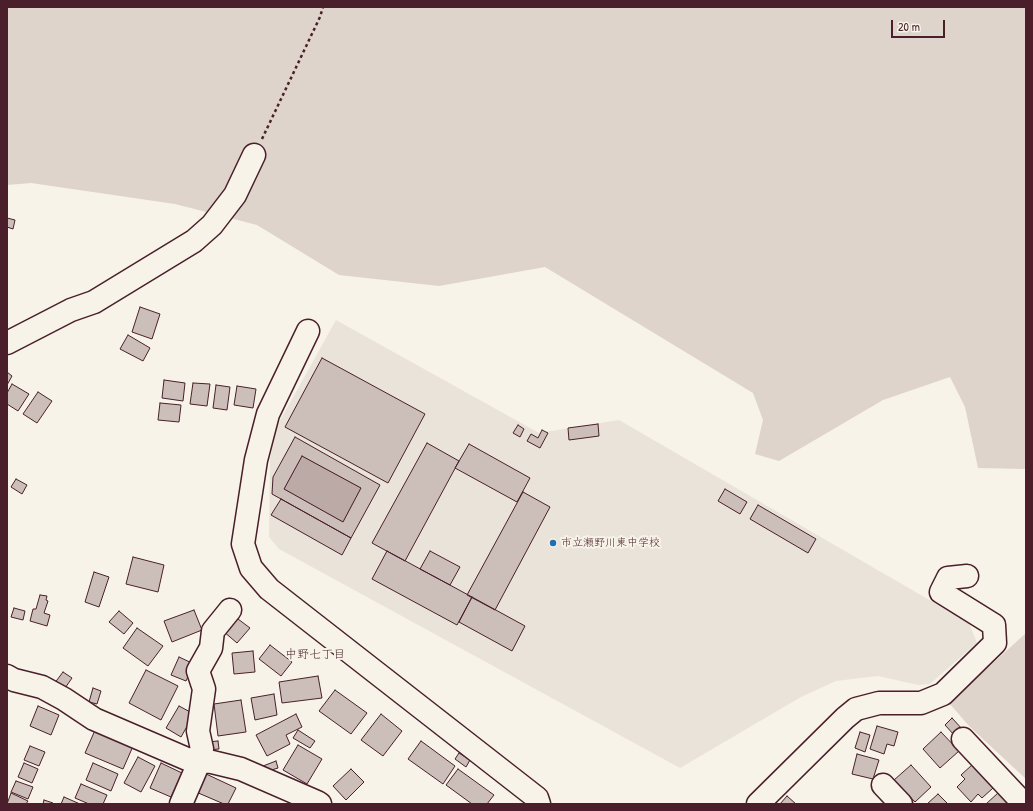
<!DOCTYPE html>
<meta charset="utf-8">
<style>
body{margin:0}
#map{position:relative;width:1033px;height:811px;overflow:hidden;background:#f7f3e8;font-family:"Patrick Hand",sans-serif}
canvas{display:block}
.frame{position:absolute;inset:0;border:8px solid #4a1f2b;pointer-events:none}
.scale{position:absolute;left:891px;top:20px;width:54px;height:18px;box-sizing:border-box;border:2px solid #4a1f2b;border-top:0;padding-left:5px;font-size:12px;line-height:14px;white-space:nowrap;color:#4a1f2b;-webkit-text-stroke:3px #f7f3e8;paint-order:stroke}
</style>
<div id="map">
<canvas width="1033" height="811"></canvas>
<div class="frame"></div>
<div class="scale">20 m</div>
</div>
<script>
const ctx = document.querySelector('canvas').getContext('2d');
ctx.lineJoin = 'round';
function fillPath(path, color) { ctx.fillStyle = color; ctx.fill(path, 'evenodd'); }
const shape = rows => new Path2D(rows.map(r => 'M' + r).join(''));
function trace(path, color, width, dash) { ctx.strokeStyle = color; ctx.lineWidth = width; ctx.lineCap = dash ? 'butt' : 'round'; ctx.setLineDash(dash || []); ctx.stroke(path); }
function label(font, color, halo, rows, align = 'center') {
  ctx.font = font + ' "Patrick Hand","Klee One",sans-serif'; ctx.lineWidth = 4; ctx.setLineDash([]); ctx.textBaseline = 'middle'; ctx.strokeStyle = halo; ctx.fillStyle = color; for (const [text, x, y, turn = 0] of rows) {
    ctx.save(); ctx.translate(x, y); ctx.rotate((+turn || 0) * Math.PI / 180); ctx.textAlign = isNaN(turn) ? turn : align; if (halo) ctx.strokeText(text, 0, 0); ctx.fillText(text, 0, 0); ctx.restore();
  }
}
const built = shape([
 [336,320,539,433,619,420,969,623,977,643,930,684,918,685,878,676,836,681,801,697,680,768,279,549,269,537,270,459,277,426]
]);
const green = shape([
 [7,7,1026,7,1026,468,1024,469,978,468,965,407,950,377,883,400,779,461,755,454,763,420,753,393,545,267,439,286,339,275,257,225,175,204,31,183,7,185],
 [1026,633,1026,779,970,727,949,703]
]);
const water = shape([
 [302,456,361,488,343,522,284,489,302,456]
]);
const building = shape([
 [7,218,15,220,13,229,7,227,7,218],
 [140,307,160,314,152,339,132,332,140,307],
 [128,335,150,348,143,361,120,349,128,335],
 [322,358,425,414,388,483,285,427,322,358],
 [7,372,12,376,7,385,7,372],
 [164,380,185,383,183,401,162,398,164,380],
 [193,383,210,384,207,406,190,404,193,383],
 [12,384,29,394,18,411,7,404,7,393,12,384],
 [216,385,230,387,227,410,213,408,216,385],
 [237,386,256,389,253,408,234,405,237,386],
 [38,392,52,401,37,423,23,414,38,392],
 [160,403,181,405,179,422,158,420,160,403],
 [598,424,599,436,569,440,568,428,598,424],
 [518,425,524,429,520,437,513,433,518,425],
 [542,430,548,433,540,448,527,441,531,434,538,438,542,430],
 [295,437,380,485,351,538,272,494,273,477,295,437],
 [302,456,361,488,343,522,284,489,302,456],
 [427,443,459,461,405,561,372,543,427,443],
 [469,444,530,478,517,502,455,468,469,444],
 [16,479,27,485,22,494,11,487,16,479],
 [725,489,747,502,740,514,718,501,725,489],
 [523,492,550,507,495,610,467,595,523,492],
 [281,499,351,538,342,555,271,515,281,499],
 [758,505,816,539,808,553,750,519,758,505],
 [387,551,472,597,457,625,372,579,387,551],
 [430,551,460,567,450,585,420,569,430,551],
 [133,557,164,565,158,592,126,584,133,557],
 [94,572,109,577,99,607,85,602,94,572],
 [40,595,47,596,46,600,48,601,44,613,50,615,47,626,30,621,33,609,36,609,40,595],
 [472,597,525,626,512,651,459,622,472,597],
 [14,608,25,611,23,620,11,617,14,608],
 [194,610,202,630,172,642,164,621,194,610],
 [119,611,133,623,124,634,109,622,119,611],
 [234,616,250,628,237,643,223,631,234,616],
 [137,628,163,646,148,666,123,648,137,628],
 [270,645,292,662,281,676,259,659,270,645],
 [253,651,255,672,234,674,232,653,253,651],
 [179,657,194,664,186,681,171,675,179,657],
 [146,670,178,686,161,720,129,703,146,670],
 [63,672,72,678,63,691,54,684,63,672],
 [318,676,322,698,282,703,279,682,318,676],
 [93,688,101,691,97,704,89,702,93,688],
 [335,690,367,713,351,734,319,711,335,690],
 [274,694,277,715,255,720,251,698,274,694],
 [241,700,246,732,218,736,214,704,241,700],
 [38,706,59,715,51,735,30,726,38,706],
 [179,706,194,714,181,737,166,728,179,706],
 [296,714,302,727,286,735,290,744,267,756,256,735,296,714],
 [381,714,402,731,383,756,361,740,381,714],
 [952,718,963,730,955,736,945,725,952,718],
 [877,726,898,732,894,746,887,744,884,754,870,749,877,726],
 [96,728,134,744,123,769,85,753,96,728],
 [298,730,315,741,310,748,293,738,298,730],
 [860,732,870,735,865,752,855,748,860,732],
 [941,732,959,751,940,768,923,749,941,732],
 [218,741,219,749,208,750,207,742,218,741],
 [421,741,455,766,443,784,408,759,421,741],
 [298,745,322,759,307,784,283,770,298,745],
 [30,746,45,752,39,766,24,760,30,746],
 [459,753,470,760,466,767,455,759,459,753],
 [857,754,879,760,873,779,852,774,857,754],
 [138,757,155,766,141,792,124,783,138,757],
 [276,761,278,768,265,772,263,766,276,761],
 [24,763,38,769,32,783,18,777,24,763],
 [93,763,118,774,111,791,86,780,93,763],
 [161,763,182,773,171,797,150,788,161,763],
 [911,765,931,787,915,802,894,780,911,765],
 [972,765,993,788,982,798,978,794,971,802,957,787,965,779,961,775,972,765],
 [351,769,364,782,346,800,333,786,351,769],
 [458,769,494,795,487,804,472,804,446,785,458,769],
 [204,773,236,788,228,804,224,804,196,792,204,773],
 [16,781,33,787,28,799,11,792,16,781],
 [81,784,107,795,103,804,89,804,75,798,81,784],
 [11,793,28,801,26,804,7,804,11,793],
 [998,793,1009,804,986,804,998,793],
 [938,794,948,804,927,804,938,794],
 [787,796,796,804,780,804,787,796],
 [64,797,80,804,61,804,64,797],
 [44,800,53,803,53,804,43,804,44,800]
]);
const path = shape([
 [262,139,320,17,323,7]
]);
const minor = shape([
 [308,331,268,414,256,460,243,544,251,568,269,589,537,798,539,804],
 [7,343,71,310,94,302,194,241,212,225,235,195,254,155],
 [7,676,14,680,42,687,64,699,94,719,187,759,212,762,241,769,317,802,320,804],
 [963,739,1024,804],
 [883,785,901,804],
 [181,804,200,760,202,749,198,731,204,689,198,671,211,648,213,631,230,610],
 [758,804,845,718,856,709,879,703,921,703,943,694,995,643,994,625,941,592,948,578,967,576]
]);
const markers = [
 [553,543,4,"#1f6fb2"]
];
const poiNames = [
 ["市立瀬野川東中学校",561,543]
];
const neighbourhoodNames = [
 ["中野七丁目",315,655]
];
fillPath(built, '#eae3da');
fillPath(green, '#ded4cc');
fillPath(water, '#bcaaa7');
trace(water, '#8e7275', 1);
fillPath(building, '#ccbfb9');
trace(building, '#4a1f2b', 1);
trace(minor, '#4a1f2b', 25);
trace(path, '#4a1f2b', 2.5, [3, 3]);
trace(minor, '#f7f3e8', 22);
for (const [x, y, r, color] of markers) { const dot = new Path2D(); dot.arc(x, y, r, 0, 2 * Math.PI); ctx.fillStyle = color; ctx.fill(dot); trace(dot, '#f7f3e8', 1.5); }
label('11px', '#4a1f2b', '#f7f3e8', poiNames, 'left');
label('12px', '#4a1f2b', '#f7f3e8', neighbourhoodNames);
</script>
